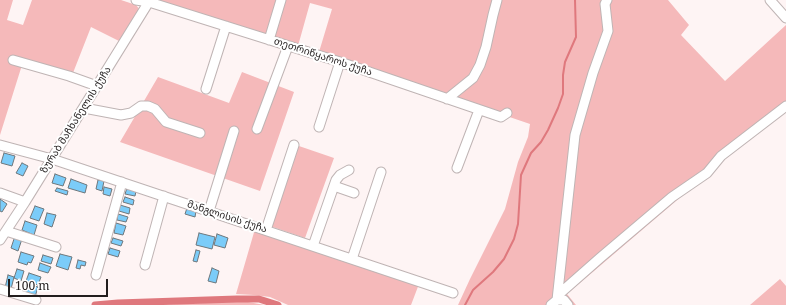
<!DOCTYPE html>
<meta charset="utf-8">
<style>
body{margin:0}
#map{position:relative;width:786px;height:305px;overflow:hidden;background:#fef4f4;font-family:"Noto Serif",serif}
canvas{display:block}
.scale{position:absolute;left:8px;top:279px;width:100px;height:18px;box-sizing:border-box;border:2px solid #221e1e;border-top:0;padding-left:5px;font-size:12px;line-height:14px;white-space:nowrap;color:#221e1e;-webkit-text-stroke:3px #fff;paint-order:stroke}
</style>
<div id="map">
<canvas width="786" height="305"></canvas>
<div class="scale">100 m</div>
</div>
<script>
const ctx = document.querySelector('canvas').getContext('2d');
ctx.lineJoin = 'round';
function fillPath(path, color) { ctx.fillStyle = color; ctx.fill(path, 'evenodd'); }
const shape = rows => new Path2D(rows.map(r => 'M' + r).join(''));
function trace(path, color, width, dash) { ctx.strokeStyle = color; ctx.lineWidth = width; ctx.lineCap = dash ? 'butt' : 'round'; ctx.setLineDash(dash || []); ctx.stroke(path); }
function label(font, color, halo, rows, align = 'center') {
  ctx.font = font + ' "Noto Serif","Noto Sans Georgian",serif'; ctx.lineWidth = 4; ctx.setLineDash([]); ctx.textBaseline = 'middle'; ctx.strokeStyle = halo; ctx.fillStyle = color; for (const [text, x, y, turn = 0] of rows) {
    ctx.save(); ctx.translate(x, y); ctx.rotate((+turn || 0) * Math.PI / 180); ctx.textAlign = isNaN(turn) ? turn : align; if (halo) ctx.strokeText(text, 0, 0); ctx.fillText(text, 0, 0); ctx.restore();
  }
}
const green = shape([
 [0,0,13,0,7,20,23,25,32,0,121,0,136,5,140,10,121,42,91,27,71,78,22,65,0,135],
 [157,0,668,0,689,25,681,35,725,81,786,25,786,107,567,294,576,305,558,305,550,302,547,305,458,305,470,279,505,209,518,162,528,137,530,124,319,52,332,9,310,3,298,46],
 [242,72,294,92,260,191,120,142,158,77,229,103],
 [296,145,334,158,305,238,267,225],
 [255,229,419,284,411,305,288,305,270,297,254,295,236,294],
 [780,279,786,286,786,305,750,305],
 [233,302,248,302,265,305,150,305]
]);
const stream = shape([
 [465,305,473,290,493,272,504,259,514,239,518,224,521,175,531,153,541,142,548,130,558,108,563,94,563,75,565,62,576,37,575,0]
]);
const canal = shape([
 [95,305,118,303,237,299,259,299,278,305]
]);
const building = shape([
 [4,153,15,156,12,166,1,163,4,153],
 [22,163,28,166,23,176,16,173,22,163],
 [55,174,66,178,63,186,52,183,55,174],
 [71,179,87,185,85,193,68,188,71,179],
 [98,180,104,181,102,191,96,189,98,180],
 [104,187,112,189,110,196,103,194,104,187],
 [57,188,68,191,67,195,55,191,57,188],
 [127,188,136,191,135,196,125,194,127,188],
 [125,197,134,200,133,205,123,202,125,197],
 [0,199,7,204,2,212,0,211,0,199],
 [120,205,130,208,129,214,119,211,120,205],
 [35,206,44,209,39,221,30,218,35,206],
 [187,208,196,211,195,217,185,214,187,208],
 [47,213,56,215,52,227,44,224,47,213],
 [118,214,128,217,126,222,117,220,118,214],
 [25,221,37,225,34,235,22,230,25,221],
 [116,223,126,226,123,235,114,233,116,223],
 [199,233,215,237,212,249,196,245,199,233],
 [217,234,228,238,225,248,214,245,217,234],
 [15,236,22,239,18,251,11,248,15,236],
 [113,238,123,241,121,246,111,243,113,238],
 [110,248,120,251,118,257,108,254,110,248],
 [196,250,200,251,197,262,193,261,196,250],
 [21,252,34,256,31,263,28,262,27,265,18,262,21,252],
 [60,254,72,257,68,270,56,266,60,254],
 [43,255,53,258,51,264,41,261,43,255],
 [78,260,86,262,85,266,81,265,80,269,76,268,78,260],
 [40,263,51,267,48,273,38,270,40,263],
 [212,268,219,271,216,283,208,281,212,268],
 [17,269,24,271,21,281,14,278,17,269],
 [29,273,41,277,38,285,26,281,29,273],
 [8,275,14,277,11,289,5,288,8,275],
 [26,283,38,287,35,297,23,293,26,283]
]);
const minor = shape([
 [136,0,149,2,340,62,501,117,507,113],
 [770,0,786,18],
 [269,40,281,0],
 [13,60,69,76,97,86],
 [206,89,226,26],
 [447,99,473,78,480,65,486,47,493,15,497,0],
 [84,108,121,115,131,113,141,106,148,106,155,109,166,122,200,133],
 [319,127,340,62],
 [257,129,288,46],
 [0,145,52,159,453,293],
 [457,168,479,110],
 [334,186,354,193],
 [0,193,25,202],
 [209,211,234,131],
 [266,230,294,145],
 [6,231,56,247],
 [0,240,25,202,150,0],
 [313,246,336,180,340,175,349,170],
 [352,259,381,172],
 [145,265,164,196],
 [96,275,122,182],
 [0,289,36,300],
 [558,295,600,258,672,197,707,173,721,156,786,106],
 [557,300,575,135,593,73,608,31,605,4,607,0],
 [551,305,557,300,564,300,568,305]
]);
const streetNames = [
 ["თეთრიწყაროს ქუჩა",323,57,18],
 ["ზურაბ მაჩხანელის ქუჩა",76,120,-58],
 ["მანგლისის ქუჩა",227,217,18]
];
fillPath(green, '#f5b9ba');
trace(stream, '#df787d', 2);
trace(canal, '#df787d', 7);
fillPath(building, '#7bccf9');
trace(building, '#6e777c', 1);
trace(minor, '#bfb4b4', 11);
trace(minor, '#fff', 9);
label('10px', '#221e1e', '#fff', streetNames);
</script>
